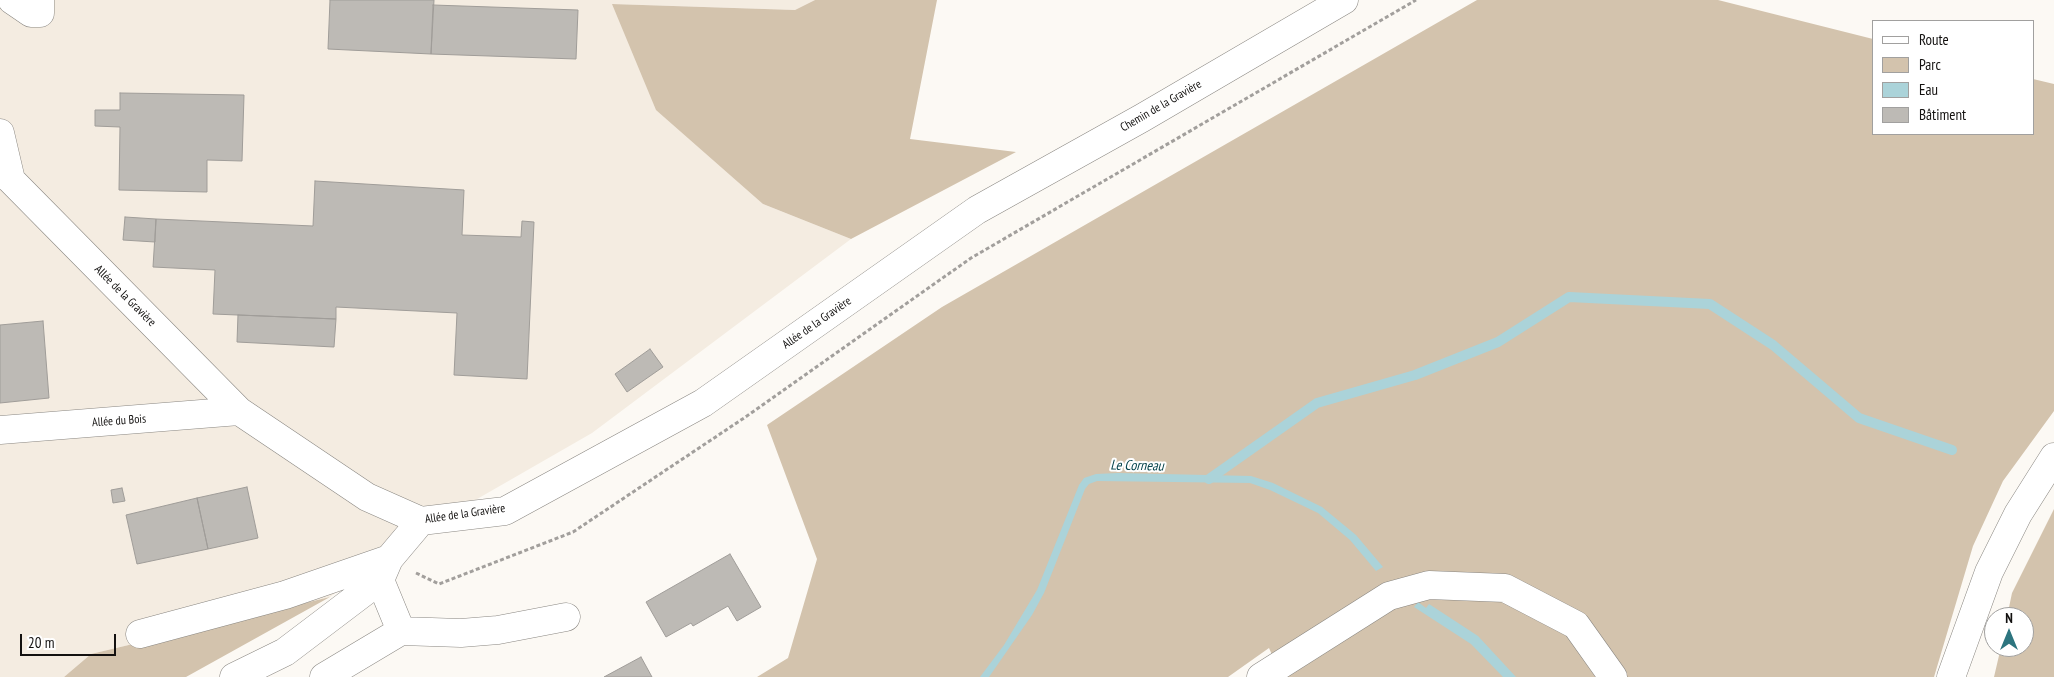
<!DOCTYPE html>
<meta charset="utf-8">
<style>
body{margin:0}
#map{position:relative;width:2054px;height:677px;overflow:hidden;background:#fcf9f4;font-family:"PT Sans Narrow",sans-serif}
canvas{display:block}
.legend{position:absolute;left:1872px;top:20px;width:162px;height:115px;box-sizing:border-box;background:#fff;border:1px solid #a1a09f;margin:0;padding:6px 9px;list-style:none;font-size:15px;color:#131110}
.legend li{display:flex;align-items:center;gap:10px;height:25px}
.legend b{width:25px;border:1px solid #a1a09f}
.north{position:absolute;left:1984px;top:607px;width:50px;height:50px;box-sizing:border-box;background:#fff;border:1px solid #a1a09f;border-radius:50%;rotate:0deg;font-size:14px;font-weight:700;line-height:20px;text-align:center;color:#131110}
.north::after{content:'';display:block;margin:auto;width:18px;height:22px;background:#2d757f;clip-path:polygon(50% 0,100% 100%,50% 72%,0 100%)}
.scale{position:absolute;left:20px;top:634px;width:96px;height:22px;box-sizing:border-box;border:2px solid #131110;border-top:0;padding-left:6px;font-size:15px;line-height:18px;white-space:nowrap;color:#131110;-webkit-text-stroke:4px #fff;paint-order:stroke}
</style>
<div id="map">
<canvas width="2054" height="677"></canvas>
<ul class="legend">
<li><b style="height:6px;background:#fff"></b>Route</li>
<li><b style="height:14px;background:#d3c3ad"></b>Parc</li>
<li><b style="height:14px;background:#abd3d9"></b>Eau</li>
<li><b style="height:14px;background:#bdbab5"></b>Bâtiment</li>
</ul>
<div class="north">N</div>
<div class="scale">20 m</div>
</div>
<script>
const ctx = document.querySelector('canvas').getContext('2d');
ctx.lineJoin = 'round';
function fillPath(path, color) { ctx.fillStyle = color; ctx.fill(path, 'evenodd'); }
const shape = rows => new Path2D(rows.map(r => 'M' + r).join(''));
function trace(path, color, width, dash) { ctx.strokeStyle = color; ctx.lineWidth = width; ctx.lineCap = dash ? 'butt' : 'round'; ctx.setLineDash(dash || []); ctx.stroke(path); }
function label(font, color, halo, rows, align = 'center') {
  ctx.font = font + ' "PT Sans Narrow",sans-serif'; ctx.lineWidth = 4; ctx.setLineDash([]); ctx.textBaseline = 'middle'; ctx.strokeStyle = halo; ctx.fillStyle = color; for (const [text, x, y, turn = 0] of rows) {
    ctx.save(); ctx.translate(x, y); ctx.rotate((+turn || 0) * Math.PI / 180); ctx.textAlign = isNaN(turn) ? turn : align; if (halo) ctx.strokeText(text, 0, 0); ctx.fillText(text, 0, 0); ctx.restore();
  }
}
const built = shape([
 [0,0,815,0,795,10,613,4,763,204,851,239,592,433,411,537,330,597,91,654,64,677,0,677]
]);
const green = shape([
 [815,0,937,0,910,139,1016,152,851,239,763,204,656,110,612,4,795,10],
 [1477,0,1718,0,1873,39,1873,134,2033,134,2033,79,2054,84,2054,411,2003,481,1973,546,1934,677,1282,677,1269,648,1228,677,757,677,788,658,817,559,767,425,942,307],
 [2054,509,2054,677,1994,677,2001,647,2024,647,2024,617,2007,617,2012,593],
 [330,597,186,677,64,677,91,654]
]);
const water = shape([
 [1118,473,1251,476,1273,483,1322,507,1356,535,1383,567,1376,571,1350,540,1318,513,1270,490,1250,483,1097,481,1089,484,1085,489,1044,593,1032,615,989,677,980,677,1004,645,1037,590,1079,485,1084,478,1096,474],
 [1418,602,1426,608,1429,604,1478,636,1516,677,1503,677,1471,644,1414,607]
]);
const stream = shape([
 [1209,479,1317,403,1415,375,1498,342,1569,297,1710,304,1773,345,1859,418,1952,450]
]);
const building = shape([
 [330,0,434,0,431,54,328,49,330,0],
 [433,5,578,10,576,59,431,54,433,5],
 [120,93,244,95,242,161,207,160,207,192,119,190,120,127,95,126,95,110,120,110,120,93],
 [315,181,464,190,462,235,521,237,522,221,534,222,527,379,454,375,457,313,336,307,336,319,213,314,215,270,153,267,156,219,313,226,315,181],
 [125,217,156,219,155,242,123,240,125,217],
 [238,315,336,319,334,347,237,342,238,315],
 [43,321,49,398,0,403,0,325,43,321],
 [650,349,663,367,627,392,615,374,650,349],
 [247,487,258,538,208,549,197,498,247,487],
 [122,488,125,501,113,503,111,490,122,488],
 [197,498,208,549,137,564,126,515,197,498],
 [730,554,761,607,737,621,728,606,693,626,691,623,666,637,646,602,730,554],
 [641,657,652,677,604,677,641,657]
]);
const path = shape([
 [416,573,439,584,573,532,744,418,971,258,1416,0]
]);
const minor = shape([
 [12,0,31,13,40,13,40,0],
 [0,133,11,180,239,411,367,497,421,521,505,511,703,403,977,210,1142,118,1344,0],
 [0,430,239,411],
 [380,580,401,631],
 [140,634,285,595,389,559],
 [234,677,285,652,380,580,389,559,421,521],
 [324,677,401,631,461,633,498,630,566,617],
 [1261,677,1389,596,1429,585,1505,588,1576,625,1613,677],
 [1951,677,1989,572,2018,514,2054,457]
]);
const streetNames = [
 ["Chemin de la Gravière",1161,106,-30],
 ["Allée de la Gravière",125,296,45],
 ["Allée de la Gravière",817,323,-35],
 ["Allée du Bois",119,421,-4],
 ["Allée de la Gravière",465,514,-8]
];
const waterNames = [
 ["Le Corneau",1137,466,1]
];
fillPath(built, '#f4ece1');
fillPath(green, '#d3c3ad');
fillPath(water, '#abd3d9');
trace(stream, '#abd3d9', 10);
fillPath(building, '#bdbab5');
trace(building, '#a09d99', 1);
trace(minor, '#8a8782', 29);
trace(path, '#a29f9c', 3, [4, 2.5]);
trace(minor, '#fff', 28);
label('12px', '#131110', '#fff', streetNames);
label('italic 14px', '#06444c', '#fff', waterNames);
</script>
